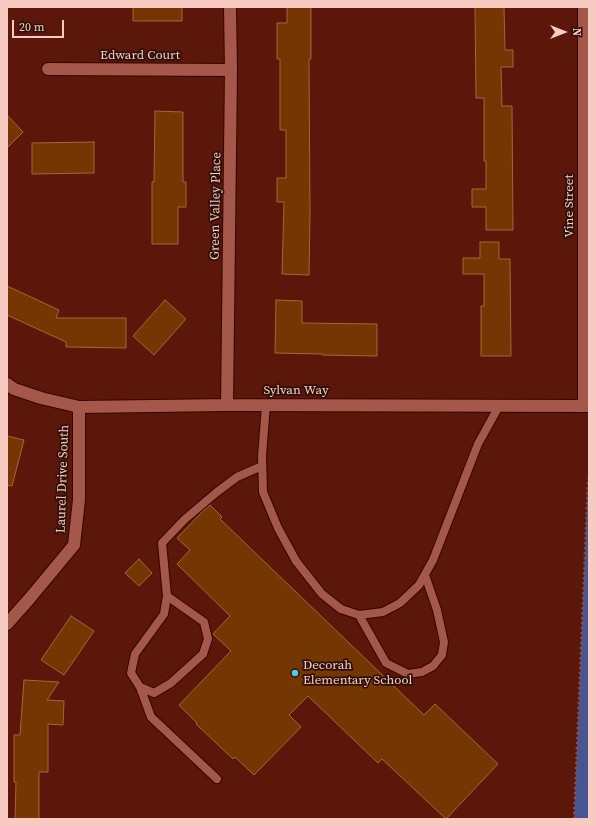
<!DOCTYPE html>
<style>
body{margin:0}
#map{position:relative;width:596px;height:826px;overflow:hidden;background:#5b170a;font-family:"Source Serif 4",serif}
canvas{display:block}
.frame{position:absolute;inset:0;border:8px solid #f7cbc2;pointer-events:none}
.north{position:absolute;left:544px;top:12px;width:40px;height:40px;-webkit-text-stroke:3px #2e100a;paint-order:stroke;rotate:90deg;font-size:11px;font-weight:700;line-height:16px;text-align:center;color:#f7cbc2}
.north::after{content:'';display:block;margin:auto;width:14px;height:18px;background:#f7cbc2;clip-path:polygon(50% 0,100% 100%,50% 72%,0 100%)}
.scale{position:absolute;left:12px;top:20px;width:52px;height:18px;box-sizing:border-box;border:2px solid #f7cbc2;border-top:0;padding-left:5px;font-size:12px;line-height:14px;white-space:nowrap;color:#f7cbc2;-webkit-text-stroke:3px #2e100a;paint-order:stroke}
</style>
<div id="map">
<canvas width="596" height="826"></canvas>
<div class="frame"></div>
<div class="north">N</div>
<div class="scale">20 m</div>
</div>
<script>
const ctx = document.querySelector('canvas').getContext('2d');
ctx.lineJoin = 'round';
function fillPath(path, color) { ctx.fillStyle = color; ctx.fill(path, 'evenodd'); }
const shape = rows => new Path2D(rows.map(r => 'M' + r).join(''));
function trace(path, color, width, dash) { ctx.strokeStyle = color; ctx.lineWidth = width; ctx.lineCap = dash ? 'butt' : 'round'; ctx.setLineDash(dash || []); ctx.stroke(path); }
function label(font, color, halo, rows, align = 'center') {
  ctx.font = font + ' "Source Serif 4",serif'; ctx.lineWidth = 3.5; ctx.setLineDash([]); ctx.textBaseline = 'middle'; ctx.strokeStyle = halo; ctx.fillStyle = color; for (const [text, x, y, turn = 0] of rows) {
    ctx.save(); ctx.translate(x, y); ctx.rotate((+turn || 0) * Math.PI / 180); ctx.textAlign = isNaN(turn) ? turn : align; if (halo) ctx.strokeText(text, 0, 0); ctx.fillText(text, 0, 0); ctx.restore();
  }
}
const green = shape([
 [589,477,589,819,574,819,588,480]
]);
const building = shape([
 [133,7,182,7,182,21,133,21,133,7],
 [287,7,311,7,311,59,309,59,310,215,309,275,282,274,284,202,277,202,277,178,286,178,286,130,280,130,280,59,277,59,277,23,287,23,287,7],
 [475,7,504,7,505,50,513,50,513,67,501,67,502,106,512,106,513,230,486,230,486,207,472,207,472,189,486,189,486,161,484,161,484,98,476,98,475,7],
 [155,111,183,112,183,182,186,182,186,207,178,207,178,244,152,244,152,182,154,182,155,111],
 [7,115,23,132,7,148,7,115],
 [94,142,94,173,32,174,32,143,94,142],
 [480,242,499,242,499,259,510,259,511,356,481,356,481,306,484,306,484,274,463,274,463,258,480,258,480,242],
 [7,286,59,310,56,318,126,318,126,348,66,347,66,342,7,315,7,286],
 [165,300,186,319,154,355,133,336,165,300],
 [276,300,302,301,302,323,377,324,377,356,322,355,322,354,275,353,276,300],
 [7,436,24,440,12,486,7,485,7,436],
 [210,505,222,517,220,519,424,715,435,704,498,764,446,819,382,759,378,763,308,696,289,715,301,727,254,775,235,757,233,759,196,724,197,723,179,705,231,651,213,634,230,616,177,564,190,550,177,538,202,512,210,505],
 [139,559,152,573,139,586,125,573,139,559],
 [71,616,94,631,64,675,41,660,71,616],
 [24,680,59,682,47,700,64,701,63,725,48,724,48,772,39,772,39,819,15,819,16,782,14,782,14,735,20,735,24,680]
]);
const path = shape([
 [574,819,588,480,589,477]
]);
const lane = shape([
 [266,405,262,456,263,492,278,528,296,561,322,594,341,609,359,615,383,612,400,603,419,585,433,560,478,444,499,406],
 [167,596,204,622,208,639,203,654,171,683,154,693,140,687,131,673,135,654,164,614,167,596,162,543,185,519,217,492,237,477,262,466],
 [359,615,386,663,408,674,422,672,433,666,442,655,444,642,437,610,425,575],
 [140,687,151,717,217,779]
]);
const street = shape([
 [48,69,231,70],
 [7,384,14,389,41,398,79,407,227,405,589,406],
 [227,405,231,70,230,7],
 [584,406,584,7],
 [7,624,30,598,74,545,79,500,79,407]
]);
const markers = [
 [295,673,4,"#55cae0"]
];
const streetNames = [
 ["Edward Court",140,56],
 ["Green Valley Place",216,206,-89],
 ["Vine Street",570,206,-90],
 ["Sylvan Way",296,391],
 ["Laurel Drive South",63,479,-88]
];
const poiNames = [
 ["Decorah",303,666],
 ["Elementary School",303,681]
];
fillPath(green, '#475593');
fillPath(building, '#743704');
trace(building, '#a6653a', 1);
trace(lane, '#370400', 10);
trace(street, '#370400', 14);
trace(path, '#8d5145', 2.5, [2, 3]);
trace(lane, '#a35849', 8);
trace(street, '#a35849', 12);
for (const [x, y, r, color] of markers) { const dot = new Path2D(); dot.arc(x, y, r, 0, 2 * Math.PI); ctx.fillStyle = color; ctx.fill(dot); trace(dot, '#2e100a', 1.5); }
label('13px', '#f7cbc2', '#2e100a', streetNames);
label('13px', '#f7cbc2', '#2e100a', poiNames, 'left');
</script>
